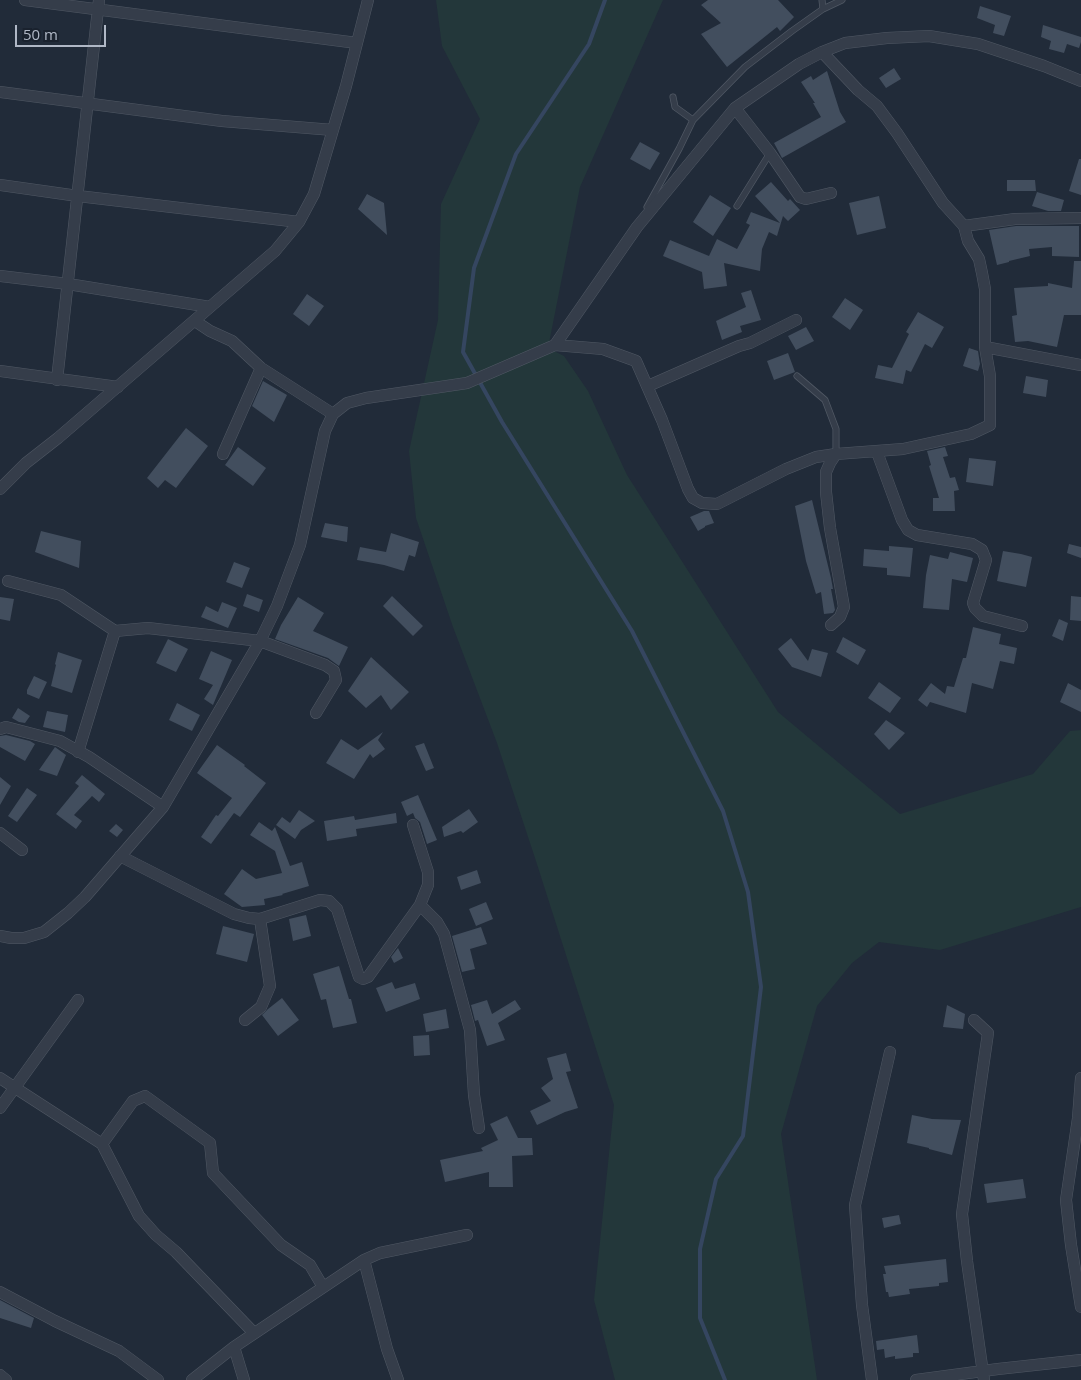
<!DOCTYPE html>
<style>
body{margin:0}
#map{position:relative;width:1081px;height:1380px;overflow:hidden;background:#212b39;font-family:"Open Sans",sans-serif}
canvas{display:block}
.scale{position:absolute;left:15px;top:25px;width:91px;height:22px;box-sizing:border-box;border:2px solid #b0b8c6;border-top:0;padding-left:6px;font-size:15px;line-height:18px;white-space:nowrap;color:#b0b8c6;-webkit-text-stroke:4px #1a222e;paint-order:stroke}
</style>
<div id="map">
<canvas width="1081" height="1380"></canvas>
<div class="scale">50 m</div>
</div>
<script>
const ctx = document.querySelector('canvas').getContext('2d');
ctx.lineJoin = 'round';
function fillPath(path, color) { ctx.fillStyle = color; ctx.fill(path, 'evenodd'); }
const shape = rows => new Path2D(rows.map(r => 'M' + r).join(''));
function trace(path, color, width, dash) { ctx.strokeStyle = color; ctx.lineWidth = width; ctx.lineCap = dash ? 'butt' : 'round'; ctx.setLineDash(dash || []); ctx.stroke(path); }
const green = shape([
 [436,0,663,0,580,187,548,348,564,356,588,391,627,475,778,712,900,814,1033,774,1070,731,1081,730,1081,907,940,950,879,942,852,963,817,1006,781,1134,817,1380,615,1380,594,1300,614,1105,535,858,497,743,453,627,416,518,409,451,438,320,441,204,480,119,442,46]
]);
const stream = shape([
 [605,0,589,44,516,154,474,268,463,352,502,422,632,631,723,811,748,892,761,987,743,1136,716,1179,700,1249,700,1318,725,1380]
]);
const building = shape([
 [708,0,778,0,794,17,780,31,777,27,727,67,701,34,721,23,701,5],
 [980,6,1011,16,1004,36,993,33,995,25,977,18],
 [1043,25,1081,37,1081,42,1079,48,1067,44,1064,53,1049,49,1051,41,1041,37],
 [894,68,901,79,886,88,879,78],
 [827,71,840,112,846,122,782,158,774,143,821,117,813,103,815,103,801,82,811,76,813,80],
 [640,142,660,153,650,170,630,159],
 [1079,159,1081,159,1081,195,1069,191],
 [1007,180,1035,180,1036,191,1007,191],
 [771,182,788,201,790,199,800,210,788,221,783,216,777,236,769,232,762,249,760,271,724,263,727,286,704,289,702,272,663,256,670,240,709,256,717,239,737,249,750,225,746,223,751,212,780,223,755,196],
 [1037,192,1064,200,1061,211,1048,211,1032,206],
 [367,194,384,203,387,235,358,209],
 [710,195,731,208,713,236,693,222],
 [879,196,886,228,857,235,849,203],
 [1016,226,1079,226,1079,257,1052,256,1052,247,1029,249,1030,256,1009,261,1009,262,997,265,989,230],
 [1074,261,1081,261,1081,315,1064,315,1057,347,1028,341,1015,342,1012,316,1017,315,1014,288,1048,286,1048,283,1072,288],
 [751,290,761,320,740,326,742,332,722,340,716,321,746,307,741,293],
 [307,294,324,306,309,326,293,314],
 [845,298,863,310,850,330,832,317],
 [918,312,944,327,932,348,925,344,911,372,906,370,903,384,875,378,878,365,892,368,909,334,906,332],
 [806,327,814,341,796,350,788,336],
 [969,348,978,351,980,364,978,371,963,366],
 [788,353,795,372,774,380,767,361],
 [1026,376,1048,380,1046,397,1023,393],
 [263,381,287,395,274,422,252,406],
 [186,428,208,446,176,488,165,480,158,488,147,478],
 [238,447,266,468,253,486,225,465],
 [945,447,948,456,943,457,950,478,955,477,959,490,954,491,955,511,933,511,933,498,939,498,929,466,931,465,927,451],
 [969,458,996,461,993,486,966,482],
 [812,500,831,578,833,589,831,589,835,610,833,613,824,614,821,592,816,594,806,561,795,506],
 [704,511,709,511,714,523,705,526,705,527,698,531,690,517],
 [325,523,348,527,347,542,321,537],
 [41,531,81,541,79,568,35,552],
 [391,533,419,542,415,557,409,555,404,571,384,565,357,560,360,547,386,552],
 [1069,544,1081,547,1081,558,1067,553],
 [889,546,913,548,910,577,887,575,887,568,863,566,864,549,889,551],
 [1003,551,1021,554,1032,557,1026,587,997,581],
 [950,552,973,558,967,582,952,579,949,610,923,608,926,575,930,555,948,559],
 [234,562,250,568,242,588,226,582],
 [247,594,263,600,259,612,243,606],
 [392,596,423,626,413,636,383,606],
 [1071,596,1081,597,1081,621,1070,620],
 [0,597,14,599,10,621,0,619],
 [298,597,324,613,313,631,348,647,339,666,328,658,275,639,281,625],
 [222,602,237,608,228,628,201,617,206,606,218,612],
 [1059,619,1068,623,1063,641,1052,636],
 [973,627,1001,634,999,644,1017,648,1014,664,1000,661,993,689,972,683,966,713,930,702,927,707,918,700,931,683,945,694,947,686,954,687,963,658,966,658],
 [843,637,866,650,858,665,836,652],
 [791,638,808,661,812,649,828,653,821,677,792,667,778,649],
 [168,639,188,649,176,672,156,663],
 [211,651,232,660,213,705,204,699,213,685,199,679],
 [58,652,82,660,72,693,51,686,56,665,55,664],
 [371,657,409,692,391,710,381,695,366,708,348,691],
 [34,676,47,682,39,699,27,694,27,690],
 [879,682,901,698,890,713,868,698],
 [1068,683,1081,690,1081,712,1060,702],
 [177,703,200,715,192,731,169,720],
 [18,708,30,716,25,723,19,722,12,718],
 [47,711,68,715,65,732,43,727],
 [886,720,905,733,889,750,874,734],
 [383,732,378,740,385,749,373,758,370,754,354,779,326,763,341,739,358,750],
 [6,735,30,741,35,744,25,761,0,747,0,736],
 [424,743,434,768,426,771,415,746],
 [217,745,245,765,244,766,266,783,240,817,234,813,211,844,201,837,216,815,218,816,232,798,197,773],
 [55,747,66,755,57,776,39,770],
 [82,775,105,794,99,802,92,796,74,815,82,821,76,829,56,814,79,786,75,783],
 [0,777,11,786,0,805],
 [27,788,37,795,17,822,8,816],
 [418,795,437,840,427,844,420,822,415,818,413,813,407,816,401,802],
 [469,809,478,822,463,833,461,831,444,837,442,827],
 [299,810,315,821,301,830,295,839,276,825,282,817,290,823],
 [396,813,397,823,356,829,357,836,327,841,324,821,354,816,355,820],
 [259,822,272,831,275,827,290,866,302,862,309,886,282,894,283,895,264,899,265,905,242,907,224,894,242,869,256,879,282,873,275,851,250,835],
 [116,824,123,830,117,837,109,831],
 [477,870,481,883,461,890,457,877],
 [486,902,493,919,476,926,469,909],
 [306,915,311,936,293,941,289,919],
 [223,926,254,934,247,962,216,954],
 [481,927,487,944,470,949,475,969,462,972,452,936],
 [398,948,403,958,394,963,391,957],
 [339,966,349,999,351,999,357,1023,333,1028,326,999,321,1000,313,974],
 [392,982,395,989,415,983,420,999,386,1012,376,988],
 [282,998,299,1020,278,1036,262,1015,268,1009],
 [487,1000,492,1014,515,1000,521,1009,498,1023,505,1040,487,1046,478,1020,475,1021,471,1005],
 [947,1005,965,1014,963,1029,943,1027],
 [446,1009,449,1028,426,1032,423,1014],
 [429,1035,430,1055,414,1056,413,1036],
 [566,1053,571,1071,566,1072,578,1108,565,1112,537,1125,530,1111,551,1101,541,1088,553,1079,547,1058],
 [912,1115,932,1119,961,1120,952,1155,929,1149,929,1148,907,1143],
 [507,1116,518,1138,532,1138,533,1155,512,1156,513,1187,489,1187,489,1172,445,1182,440,1160,483,1151,481,1148,498,1140,490,1124],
 [1023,1179,1026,1198,987,1203,984,1184],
 [899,1215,901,1224,884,1228,882,1218],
 [946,1259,948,1282,939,1283,939,1286,909,1289,910,1294,889,1297,888,1292,886,1292,883,1274,886,1274,884,1266],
 [0,1300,34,1318,31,1328,0,1318],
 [917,1335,919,1353,913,1353,913,1357,895,1359,895,1356,885,1358,884,1349,877,1350,876,1341]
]);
const service = shape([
 [822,0,823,9],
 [673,97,675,107,693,120],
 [737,206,770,153],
 [647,207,679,149,693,120,745,67,792,31,823,9,842,0],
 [797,376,825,400,836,429,836,454]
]);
const minor = shape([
 [25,0,357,43],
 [0,92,222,121,333,130],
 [735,108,770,153,800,197,806,199,831,193],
 [0,185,78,196,299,222],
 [964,226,1015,219,1081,218],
 [0,276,68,284,210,307],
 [195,321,210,331,232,341,261,368,333,414],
 [555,345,603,349,636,361,662,420,688,489,693,498,702,503,717,504,786,469,816,457,836,454,903,449,971,434,990,425,990,376,985,347,985,289,982,273,979,259,968,241,964,226,943,203,897,133,877,106,858,90,822,52],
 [985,347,1081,365],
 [0,371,118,387],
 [57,380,99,0],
 [648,386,739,346,750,343,796,320],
 [877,452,902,520,908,530,917,535,972,544,982,550,986,560,973,603,975,608,983,616,1022,626],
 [223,454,261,368],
 [0,489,26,463,58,438,275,251,299,222,314,194,346,86,368,0],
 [8,581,61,595,115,631,148,628,260,641,325,665,334,671,336,680,316,713],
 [831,625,840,617,844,607,830,528,826,492,826,472,830,463,836,454],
 [0,729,6,727,60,741,89,757,163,807],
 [78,752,115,631],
 [0,833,22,850],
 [120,856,234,914,249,918,260,919,320,900,329,901,337,909,359,977,363,979,368,977,420,905,428,885,428,872,413,825],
 [420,905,437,922,444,934,470,1030,474,1095,479,1128],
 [0,936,11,938,24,938,44,932,68,913,85,897,163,807,260,641,277,606,300,545,325,431,333,414,347,403,366,398,467,383,555,345,637,227,735,108,799,64,822,52,845,43,887,38,929,36,978,44,1044,66,1081,81],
 [245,1020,261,1007,270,986,260,919],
 [974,1020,988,1033,962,1214,967,1261,984,1380],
 [0,1078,102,1144,133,1101,145,1096,210,1143,213,1173,281,1245,310,1265,323,1287],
 [1081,1078,1078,1118,1066,1200,1071,1245,1081,1307],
 [0,1108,78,1000],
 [102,1144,139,1216,156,1235,176,1252,254,1333],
 [364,1260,387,1349,398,1380],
 [0,1292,55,1321,119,1351,158,1380],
 [234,1347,244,1380],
 [0,1375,6,1380],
 [192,1380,234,1347,364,1260,380,1253,467,1235],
 [872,1380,862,1305,855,1205,890,1052],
 [916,1380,998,1369,1081,1360]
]);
fillPath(green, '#23373a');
trace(stream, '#354660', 4);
fillPath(building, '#424e5e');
trace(service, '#505864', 7);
trace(minor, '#505864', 12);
trace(service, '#353d4a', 5.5);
trace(minor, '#353d4a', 11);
</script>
